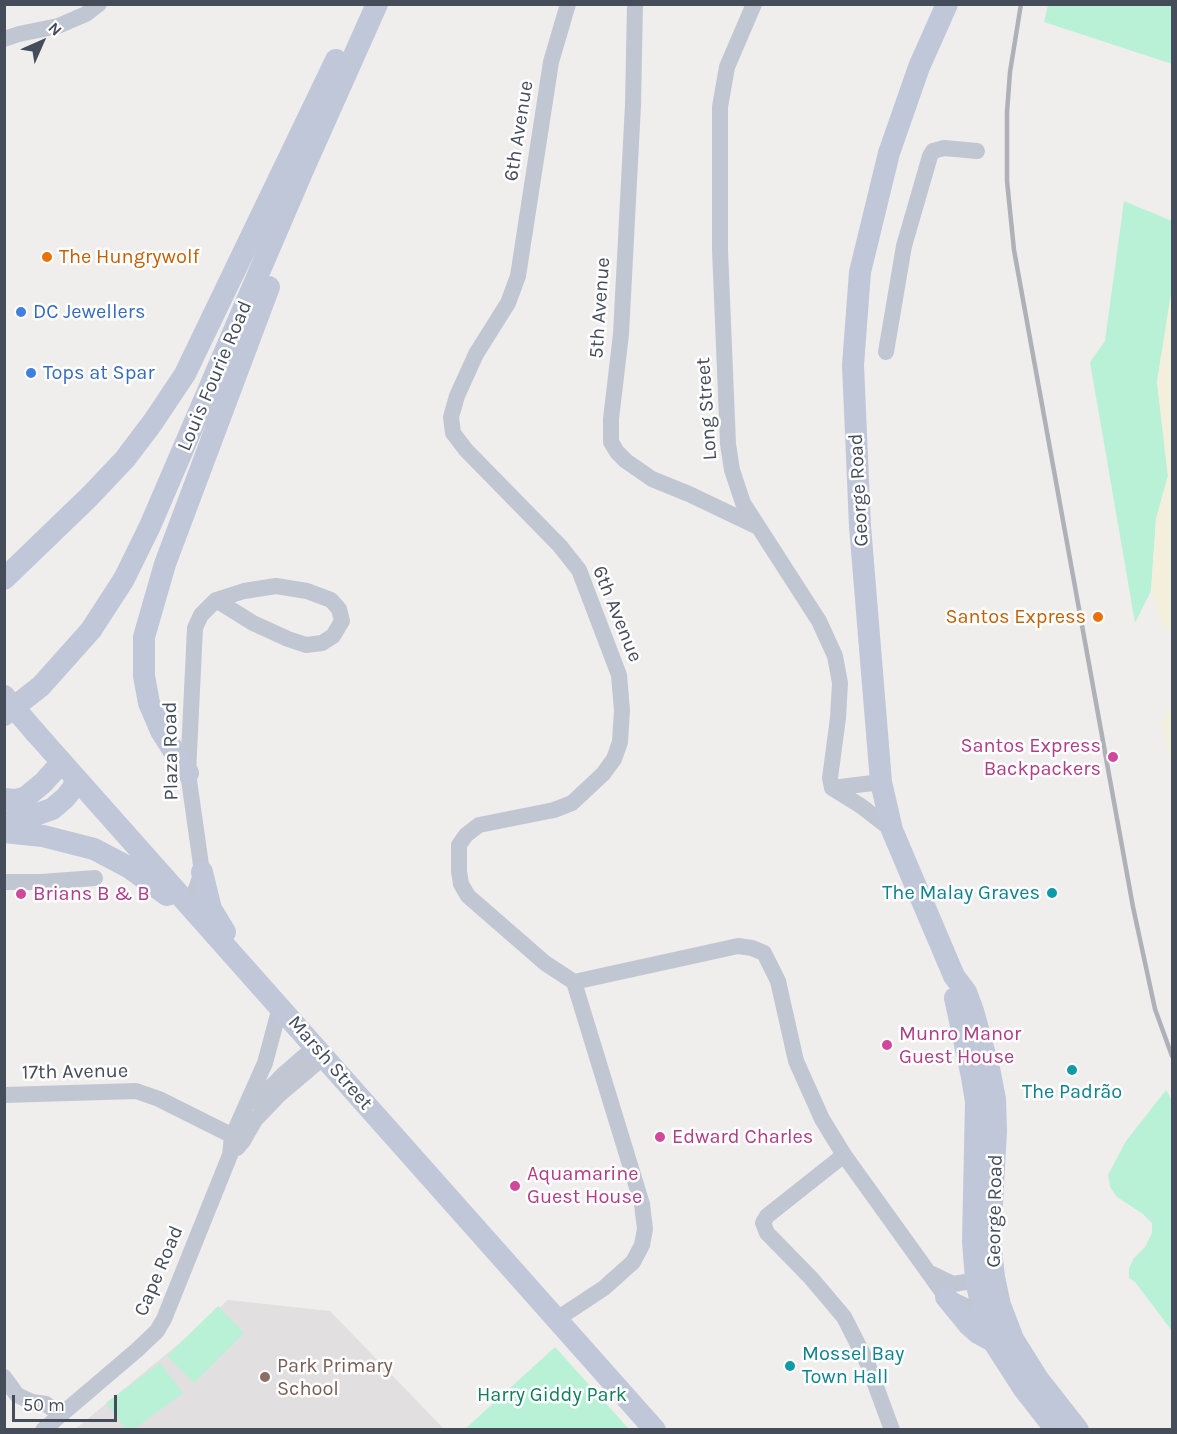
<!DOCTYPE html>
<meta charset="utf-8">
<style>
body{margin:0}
#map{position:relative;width:1177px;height:1434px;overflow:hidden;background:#f0eded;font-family:Karla,sans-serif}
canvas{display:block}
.frame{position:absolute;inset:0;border:6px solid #454d5b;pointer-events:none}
.north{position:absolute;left:12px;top:12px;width:60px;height:60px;-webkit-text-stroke:4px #fff;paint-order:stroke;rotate:45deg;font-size:16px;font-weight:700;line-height:24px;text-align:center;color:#454d5b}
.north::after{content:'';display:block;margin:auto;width:21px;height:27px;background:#454d5b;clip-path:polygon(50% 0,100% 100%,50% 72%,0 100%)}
.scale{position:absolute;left:12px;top:1395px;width:105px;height:27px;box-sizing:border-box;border:3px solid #454d5b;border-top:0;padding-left:8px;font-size:18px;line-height:21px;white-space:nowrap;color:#454d5b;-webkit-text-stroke:4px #fff;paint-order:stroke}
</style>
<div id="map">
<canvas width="1177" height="1434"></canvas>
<div class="frame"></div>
<div class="north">N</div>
<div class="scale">50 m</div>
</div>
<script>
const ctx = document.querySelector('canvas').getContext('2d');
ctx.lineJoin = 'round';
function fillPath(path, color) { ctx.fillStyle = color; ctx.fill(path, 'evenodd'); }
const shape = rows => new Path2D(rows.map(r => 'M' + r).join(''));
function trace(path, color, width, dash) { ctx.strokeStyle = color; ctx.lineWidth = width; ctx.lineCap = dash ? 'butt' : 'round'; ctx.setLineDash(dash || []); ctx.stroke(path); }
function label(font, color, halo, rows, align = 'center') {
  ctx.font = font + ' Karla,sans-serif'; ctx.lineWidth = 5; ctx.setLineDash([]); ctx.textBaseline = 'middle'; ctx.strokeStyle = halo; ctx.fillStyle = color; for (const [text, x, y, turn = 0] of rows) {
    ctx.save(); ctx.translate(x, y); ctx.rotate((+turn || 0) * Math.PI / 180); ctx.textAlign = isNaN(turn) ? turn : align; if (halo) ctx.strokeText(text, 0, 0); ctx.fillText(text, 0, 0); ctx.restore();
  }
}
const education = shape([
 [228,1300,330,1311,444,1429,74,1430,186,1338]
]);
const green = shape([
 [1048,5,1172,5,1172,64,1044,22],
 [1124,201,1172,221,1172,288,1157,382,1168,476,1156,519,1151,591,1135,623,1090,362,1105,341],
 [1166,1090,1172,1100,1172,1331,1135,1282,1129,1278,1129,1268,1134,1258,1145,1247,1152,1233,1152,1223,1143,1214,1117,1197,1110,1187,1108,1175,1126,1141],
 [218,1306,244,1333,194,1383,167,1356],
 [555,1347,629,1429,465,1429],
 [160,1363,183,1393,134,1429,126,1429,106,1403]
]);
const sand = shape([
 [1172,288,1172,637,1171,633,1161,623,1151,591,1156,519,1168,476,1157,382],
 [1172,704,1172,766,1162,722]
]);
const street = shape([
 [635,4,633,105,621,334,611,419,611,442,617,452,626,461,652,479,689,494,756,526],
 [754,4,727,67,720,107,720,250,728,444,732,470,743,503,819,621,835,656,840,683,838,718,830,778,832,788,861,806,892,830],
 [4,39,19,34,58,26,86,14,99,4],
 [886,352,904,246,930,156,933,151,944,148,977,151],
 [832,788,881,782],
 [4,882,41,882,95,878],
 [190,906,202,872,188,773,195,628,201,615,216,600,244,591,276,586,307,591,331,600,339,609,342,621,333,636,322,643,306,645,288,639,253,623,216,600],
 [574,982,738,946,752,948,764,953,778,981,796,1061,822,1119,844,1155,946,1297,968,1307,982,1308,993,1306],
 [4,1095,136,1091,159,1099,243,1141],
 [256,1102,285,1073,316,1046],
 [237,1148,243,1141,255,1120,279,1095,325,1056],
 [844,1155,767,1216,763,1223,767,1233,811,1278,844,1317,867,1362,892,1430],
 [930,1273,953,1284,985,1279],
 [557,1319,604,1288,633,1262,642,1245,645,1229,642,1204,574,982,545,963,468,896,461,884,459,871,459,845,466,835,479,825,554,810,572,803,603,774,614,759,620,742,622,710,619,675,579,570,560,546,466,450,453,433,451,417,457,396,476,354,508,303,518,276,551,62,568,4],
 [4,1377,17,1395,32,1402,46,1404,60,1415],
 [43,1430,137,1350,157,1331,164,1319,230,1155,232,1137,265,1063,280,1007]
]);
const secondary = shape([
 [947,4,919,67,889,153,860,272,853,365,860,526,881,782,892,830,954,976,966,992,973,1011,990,1073,995,1099,996,1131,990,1241,994,1277,1000,1305,1013,1339,1038,1379,1078,1430],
 [4,579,90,496,125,459,153,422,185,374,336,60],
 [4,715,41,686,91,630,124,579,150,526,303,170,377,4],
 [35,732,655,1430],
 [188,773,161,731,149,703,144,676,144,637,165,564,269,287],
 [4,799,16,800,26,797,43,783,61,763],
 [4,822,29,817,52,809,65,798,73,788,76,778],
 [4,832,43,836,94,849,130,868,167,895],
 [202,872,211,909,225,932],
 [955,998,972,1077,976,1102,973,1241,976,1280,982,1308,993,1341,1024,1389,1056,1430],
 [946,1297,969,1325,978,1333,993,1341]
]);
const rail = shape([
 [1021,4,1010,72,1007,112,1007,181,1014,250,1133,907,1155,1009,1172,1056]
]);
const secondaryBridge = shape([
 [4,696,35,732]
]);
const markers = [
 [47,257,6,"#e8710a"],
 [21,312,6,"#3f7fe0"],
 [31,373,6,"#3f7fe0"],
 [1098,617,6,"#e8710a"],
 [1113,757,6,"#d1479c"],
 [1052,893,6,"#0f9aa8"],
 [21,894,6,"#d1479c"],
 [887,1045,6,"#d1479c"],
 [1072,1070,6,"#0f9aa8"],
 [660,1137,6,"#d1479c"],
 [515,1186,6,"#d1479c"],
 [790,1366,6,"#0f9aa8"],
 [265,1377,6,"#8d6e63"]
];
const streetNames = [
 ["6th Avenue",519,131,-81],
 ["5th Avenue",600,308,-86],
 ["Louis Fourie Road",215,376,-67],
 ["Long Street",707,409,-94],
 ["George Road",859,490,-93],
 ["6th Avenue",617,614,68],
 ["Plaza Road",171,751,-91],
 ["Marsh Street",330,1063,49],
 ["17th Avenue",75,1072,-1],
 ["George Road",995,1211,-89],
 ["Cape Road",159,1271,-67]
];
const foodNames = [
 ["The Hungrywolf",59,257],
 ["Santos Express",1086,617,"right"]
];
const shopNames = [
 ["DC Jewellers",33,312],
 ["Tops at Spar",43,373]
];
const hotelNames = [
 ["Santos Express",1101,746,"right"],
 ["Backpackers",1101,769,"right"],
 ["Brians B & B",33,894],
 ["Munro Manor",899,1034],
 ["Guest House",899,1057],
 ["Edward Charles",672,1137],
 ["Aquamarine",527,1174],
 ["Guest House",527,1197]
];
const cultureNames = [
 ["The Malay Graves",1040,893],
 ["The Padrão",1072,1092,"center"],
 ["Mossel Bay",802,1354,"left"],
 ["Town Hall",802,1377,"left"]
];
const educationNames = [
 ["Park Primary",277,1366],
 ["School",277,1389]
];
const parkNames = [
 ["Harry Giddy Park",552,1395]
];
fillPath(education, '#e1dfdf');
fillPath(green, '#b9f1d7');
fillPath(sand, '#f3efdc');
trace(street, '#c0c7d3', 16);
trace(secondary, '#bfc7d8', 22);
trace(rail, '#afb1b8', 4.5);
trace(secondaryBridge, '#bfc7d8', 22);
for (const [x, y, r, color] of markers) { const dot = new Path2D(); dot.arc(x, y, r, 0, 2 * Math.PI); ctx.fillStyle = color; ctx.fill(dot); trace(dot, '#fff', 2); }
label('20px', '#454d5b', '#fff', streetNames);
label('20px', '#c56008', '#fff', foodNames, 'left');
label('20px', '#366cbe', '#fff', shopNames, 'left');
label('20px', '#b23c85', '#fff', hotelNames, 'left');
label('20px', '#0d838f', '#fff', cultureNames, 'right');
label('20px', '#785e54', '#fff', educationNames, 'left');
label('20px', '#12805a', '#fff', parkNames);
</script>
